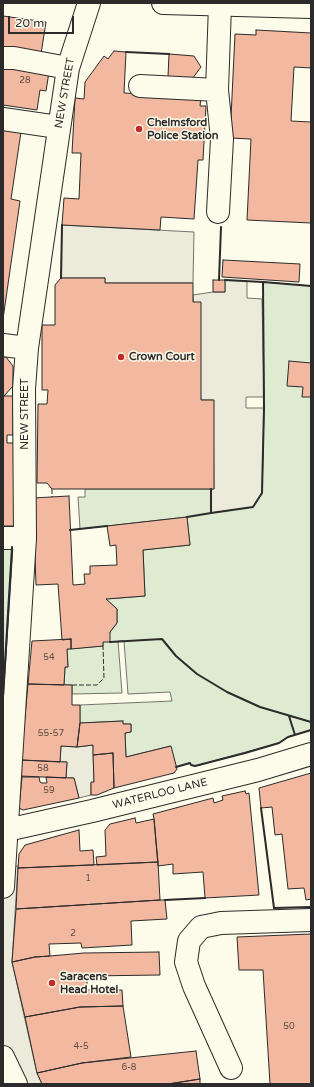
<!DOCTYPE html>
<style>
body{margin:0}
#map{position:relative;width:314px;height:1087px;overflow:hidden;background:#fdfbea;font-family:"Varela Round",sans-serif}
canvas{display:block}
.frame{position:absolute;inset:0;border:4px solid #2b2b2b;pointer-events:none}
.scale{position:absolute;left:8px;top:16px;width:66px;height:18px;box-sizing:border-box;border:2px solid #2b2b2b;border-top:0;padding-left:5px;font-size:12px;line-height:14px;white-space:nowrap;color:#2b2b2b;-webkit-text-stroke:3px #fdfbea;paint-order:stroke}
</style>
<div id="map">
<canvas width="314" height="1087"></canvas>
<div class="frame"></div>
<div class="scale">20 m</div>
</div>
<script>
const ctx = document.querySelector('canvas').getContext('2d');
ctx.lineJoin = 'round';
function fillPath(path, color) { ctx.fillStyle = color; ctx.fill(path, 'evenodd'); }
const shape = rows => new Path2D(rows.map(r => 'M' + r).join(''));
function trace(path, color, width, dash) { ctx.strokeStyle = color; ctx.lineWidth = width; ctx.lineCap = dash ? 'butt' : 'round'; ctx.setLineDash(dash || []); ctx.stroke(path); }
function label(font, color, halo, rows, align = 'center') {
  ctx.font = font + ' "Varela Round",sans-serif'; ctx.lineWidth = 3; ctx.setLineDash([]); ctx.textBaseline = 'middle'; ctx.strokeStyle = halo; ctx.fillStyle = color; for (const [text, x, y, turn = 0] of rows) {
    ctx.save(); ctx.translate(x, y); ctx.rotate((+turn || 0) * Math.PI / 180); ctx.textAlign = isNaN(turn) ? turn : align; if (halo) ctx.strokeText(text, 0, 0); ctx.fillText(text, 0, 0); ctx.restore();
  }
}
const green = shape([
 [263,282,311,286,311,730,288,737,279,743,195,766,191,765,190,763,176,767,170,746,126,757,125,733,131,732,131,724,123,724,122,721,80,723,80,705,172,701,170,692,128,694,124,641,118,641,122,693,72,694,72,685,64,685,65,667,68,667,67,649,103,646,103,642,117,623,117,609,106,599,145,596,143,550,190,545,187,517,80,529,78,497,85,497,85,489,211,489,262,493,264,408,263,282],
 [3,544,12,548,3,696,3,544]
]);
const parking = shape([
 [62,225,194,232,193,283,105,283,105,278,61,278,62,225],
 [225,280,247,281,247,298,262,299,264,397,246,397,246,408,264,408,262,493,253,507,211,513,211,489,214,489,213,400,201,400,193,295,213,292,225,292,225,280],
 [93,745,94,782,91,783,91,795,79,798,74,778,66,778,67,762,60,762,61,746,77,747,93,745],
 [3,866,18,866,12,962,37,1073,42,1084,3,1084,3,866]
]);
const building = shape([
 [3,16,46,22,41,54,3,48,3,16],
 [256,30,311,33,311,68,294,67,291,121,311,122,311,223,247,220,251,139,230,138,235,34,256,35,256,30],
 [114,51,126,52,124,93,201,97,200,106,206,106,203,160,198,160,194,219,161,217,160,230,62,225,64,198,79,199,81,153,72,153,75,98,84,99,85,82,104,56,108,59,114,51],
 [169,54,194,56,201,67,192,79,168,77,169,54],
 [3,64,49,72,46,91,40,90,37,110,3,105,3,64],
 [3,130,21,132,11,199,20,201,3,319,3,130],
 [223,260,300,264,299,282,222,277,223,260],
 [61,278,105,278,105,283,193,283,193,302,201,302,201,400,214,400,214,489,52,489,47,483,37,483,38,404,47,404,48,390,42,390,42,325,55,325,55,285,61,278],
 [213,280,225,280,225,292,213,292,213,280],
 [3,357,6,357,13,366,13,386,4,396,13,396,13,435,7,435,7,443,15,443,15,526,3,526,3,357],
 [289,361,311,363,311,397,302,397,303,387,287,386,289,361],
 [69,496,73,585,85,584,84,574,90,574,90,566,117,565,116,545,110,546,107,526,187,517,190,545,143,550,145,596,106,599,117,609,117,623,110,632,110,642,103,642,103,646,71,649,71,639,62,640,58,584,36,585,33,498,69,496],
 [71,639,71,649,67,649,68,667,65,667,64,685,28,684,32,641,71,639],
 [28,684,72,685,72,705,80,705,80,723,77,747,61,746,60,762,21,760,28,684],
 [123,721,123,724,131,724,131,732,125,733,126,757,171,746,177,769,174,773,114,788,113,753,93,755,93,745,77,747,80,723,123,721],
 [113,753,114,788,97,795,91,795,91,782,94,782,93,755,113,753],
 [21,760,67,762,66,778,20,776,21,760],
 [311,773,311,899,306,900,304,888,288,889,282,834,275,835,272,807,261,808,259,788,311,773],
 [22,777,39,777,40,782,42,783,47,783,46,777,74,778,79,798,23,810,19,808,22,777],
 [245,791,246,794,249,793,259,895,205,898,203,872,173,874,173,864,158,866,154,819,153,814,213,798,214,803,223,800,222,796,245,791],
 [135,818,136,823,154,819,158,862,97,865,96,857,106,856,105,830,110,824,135,818],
 [79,830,80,851,93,850,94,865,18,868,19,854,25,845,79,830],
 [158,862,160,900,16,909,18,868,158,862],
 [160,900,165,900,167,919,131,921,132,945,82,948,81,943,49,944,50,956,35,957,12,962,16,909,160,900],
 [311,934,311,1084,270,1084,263,970,239,970,237,937,311,934],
 [159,952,160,975,87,976,87,990,122,990,123,1006,80,1007,25,1017,12,962,35,957,50,956,84,953,159,952],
 [123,1006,131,1057,82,1063,37,1073,25,1017,80,1007,123,1006],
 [196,1051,200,1079,168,1084,42,1084,37,1073,82,1063,196,1051],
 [200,1079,200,1084,168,1084,200,1079]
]);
const minor = shape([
 [3,58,14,58,68,68],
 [140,86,217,90],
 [3,119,58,127],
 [218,212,222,139,217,90,220,5],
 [3,345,27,348],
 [3,538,25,538],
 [7,830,92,811,258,770,311,754],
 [3,887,25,538,24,389,27,348,68,68,89,3],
 [3,1057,16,1084],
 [231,1068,194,986,186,962,189,941,201,927,221,923,311,920]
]);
const major = shape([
 [163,3,311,7]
]);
const fence = shape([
 [52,489,52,497],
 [72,685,97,685,104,678,103,646]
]);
const wall = shape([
 [126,52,169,54],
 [61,278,62,225],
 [219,280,221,227],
 [263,282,311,286],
 [211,489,211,513,253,507,262,493,264,408,263,282,225,280],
 [187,517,211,513],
 [70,530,107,526],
 [110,642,162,639,176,656,197,674,227,692,260,707,311,722],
 [3,696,12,547],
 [289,716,295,735],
 [176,767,190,763,191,765,195,766,245,753,279,743,288,737,311,730],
 [261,808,274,908,311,907],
 [165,900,205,898]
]);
const markers = [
 [139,129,4,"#c62828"],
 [121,357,4,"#c62828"],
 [52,983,4,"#c62828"]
];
const numberNames = [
 ["28",25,81],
 ["54",49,658],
 ["55-57",51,734],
 ["58",43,769],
 ["59",49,791],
 ["1",88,879],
 ["2",73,934],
 ["50",289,1027],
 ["4-5",81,1047],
 ["6-8",129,1068]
];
const streetNames = [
 ["NEW STREET",65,93,-80],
 ["NEW STREET",25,414,-90],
 ["WATERLOO LANE",160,794,-14]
];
const poiNames = [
 ["Chelmsford",147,123],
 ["Police Station",147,136],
 ["Crown Court",129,357],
 ["Saracens",60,977],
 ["Head Hotel",60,990]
];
fillPath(green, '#deebd1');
trace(green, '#74746e', 1);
fillPath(parking, '#eceadb');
trace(parking, '#74746e', 1);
fillPath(building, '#f2b8a0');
trace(building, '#2b2b2b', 1);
trace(minor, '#2b2b2b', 24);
trace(major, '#2b2b2b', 24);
trace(minor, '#fdfbea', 22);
trace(major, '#fdfbea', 22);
trace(fence, '#2b2b2b', 1, [5, 2]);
trace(wall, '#2b2b2b', 2);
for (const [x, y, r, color] of markers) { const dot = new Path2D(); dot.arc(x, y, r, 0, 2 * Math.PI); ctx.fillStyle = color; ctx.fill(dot); trace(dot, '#fdfbea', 1.5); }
label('9px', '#5d4e48', null, numberNames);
label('11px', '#2b2b2b', '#fdfbea', streetNames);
label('bold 11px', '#2b2b2b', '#fdfbea', poiNames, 'left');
</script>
